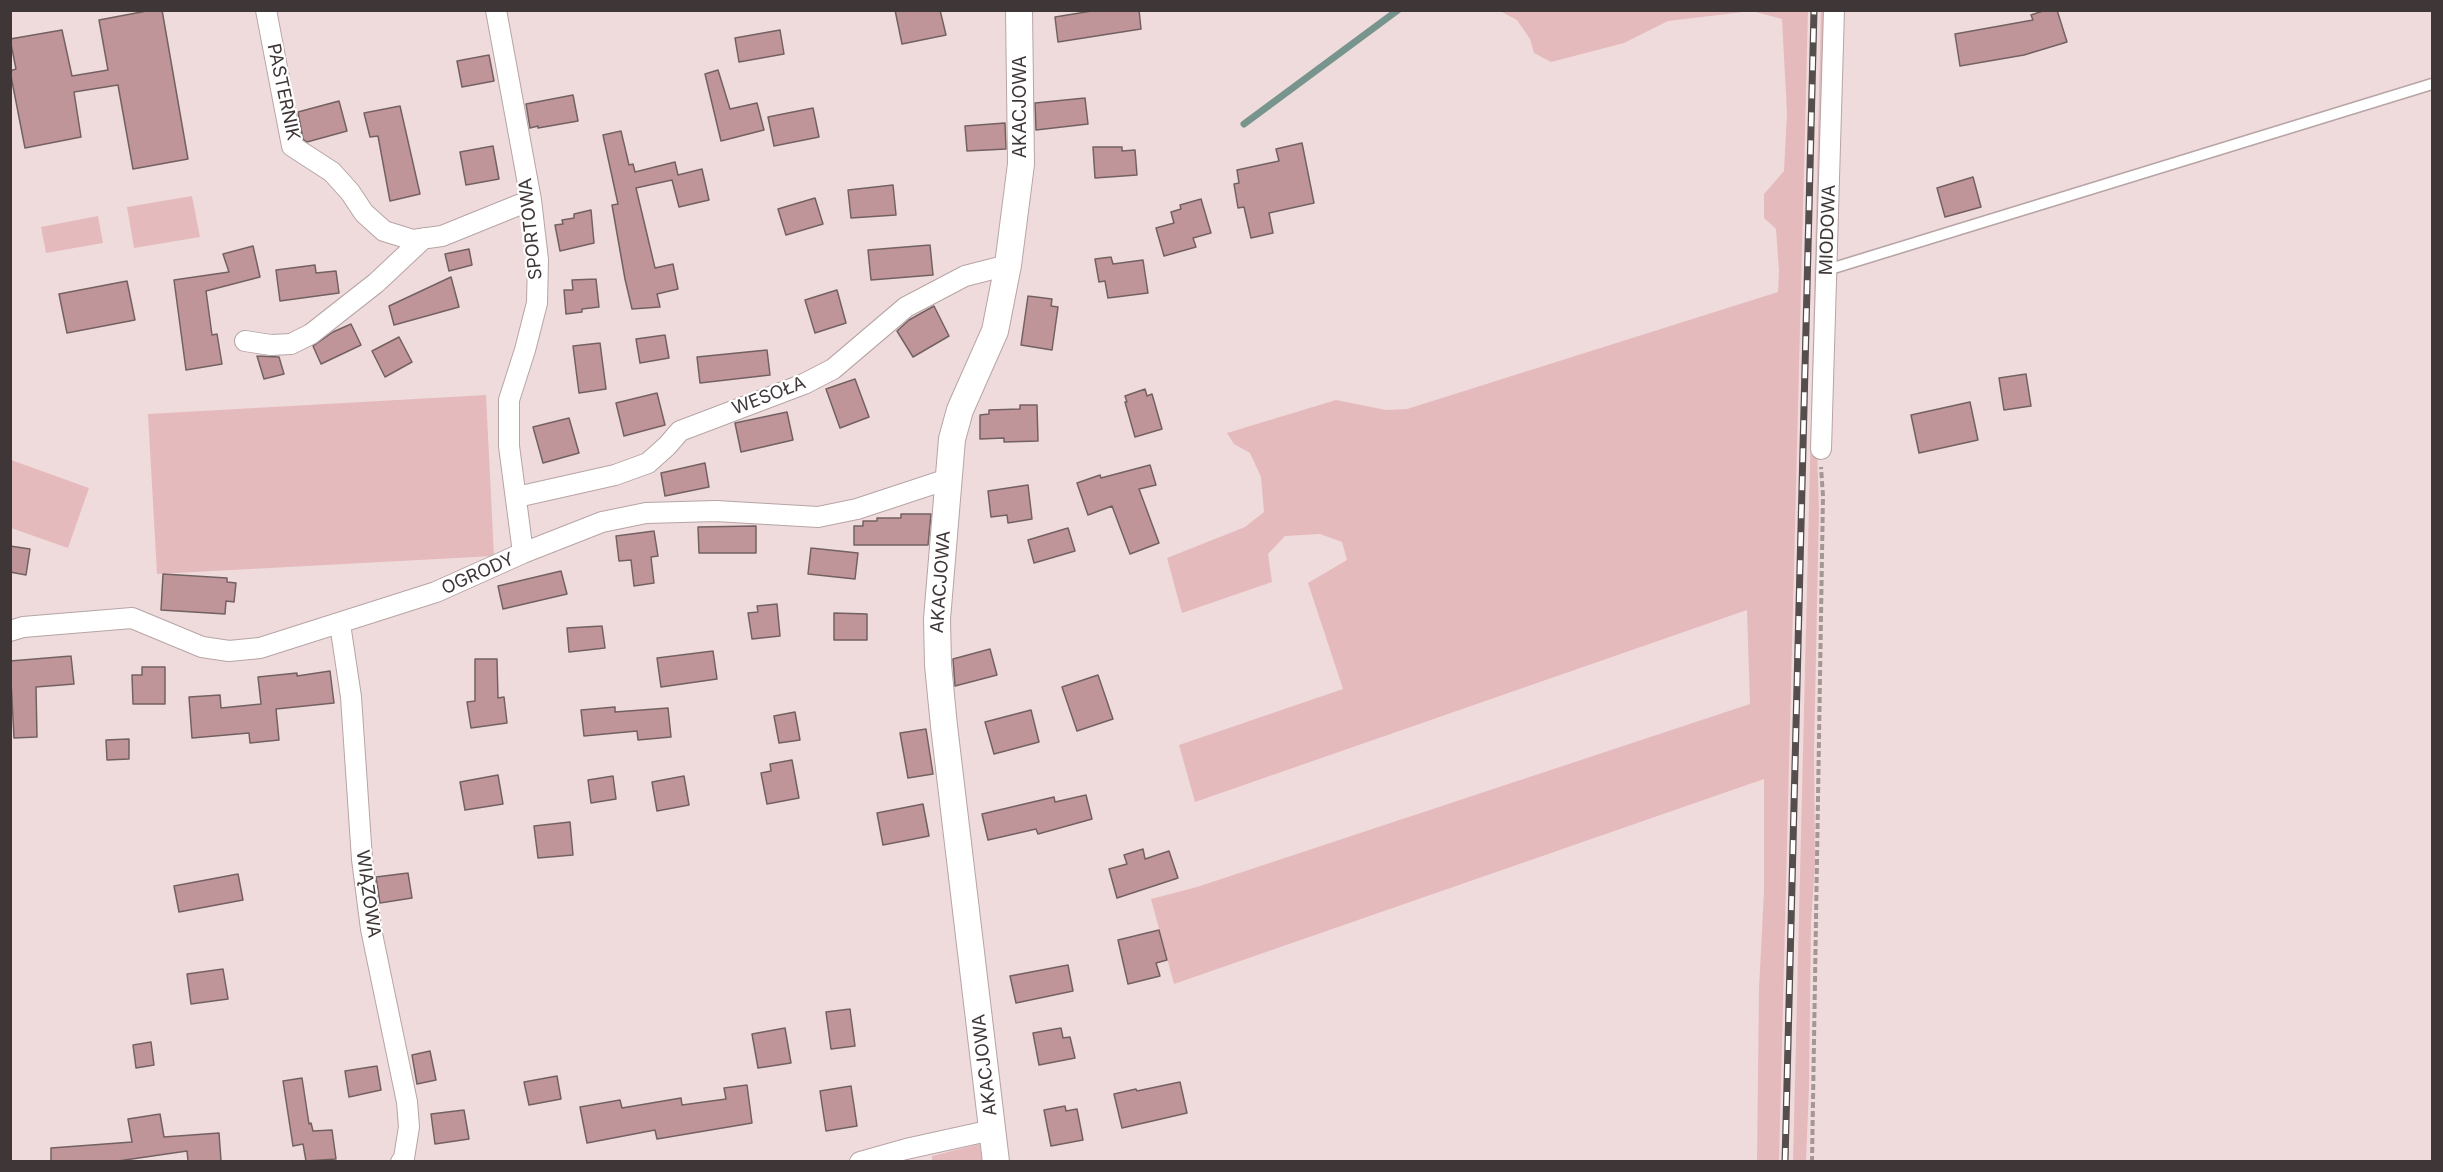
<!DOCTYPE html>
<meta charset="utf-8">
<style>
body{margin:0}
#map{position:relative;width:2443px;height:1172px;overflow:hidden;background:#f0dbdc;font-family:Inter,sans-serif}
canvas{display:block}
.frame{position:absolute;inset:0;border:12px solid #3f3737;pointer-events:none}
</style>
<div id="map">
<canvas width="2443" height="1172"></canvas>
<div class="frame"></div>
</div>
<script>
const ctx = document.querySelector('canvas').getContext('2d');
ctx.lineJoin = 'round';
function fillPath(path, color) { ctx.fillStyle = color; ctx.fill(path, 'evenodd'); }
const shape = rows => new Path2D(rows.map(r => 'M' + r).join(''));
function trace(path, color, width, dash) { ctx.strokeStyle = color; ctx.lineWidth = width; ctx.lineCap = dash ? 'butt' : 'round'; ctx.setLineDash(dash || []); ctx.stroke(path); }
function label(font, color, halo, rows, align = 'center') {
  ctx.font = font + ' Inter,sans-serif'; ctx.lineWidth = 4.5; ctx.setLineDash([]); ctx.textBaseline = 'middle'; ctx.strokeStyle = halo; ctx.fillStyle = color; for (const [text, x, y, turn = 0] of rows) {
    ctx.save(); ctx.translate(x, y); ctx.rotate((+turn || 0) * Math.PI / 180); ctx.textAlign = isNaN(turn) ? turn : align; if (halo) ctx.strokeText(text, 0, 0); ctx.fillText(text, 0, 0); ctx.restore();
  }
}
const green = shape([
 [1830,10,1817,448,1819,509,1814,752,1815,864,1811,923,1809,1087,1806,1161,1793,1162,1821,11],
 [1500,11,1808,11,1779,1161,1757,1161,1759,988,1764,891,1764,779,1174,984,1151,899,1197,887,1750,704,1747,610,1195,802,1179,745,1343,689,1308,583,1347,560,1342,542,1320,534,1285,536,1268,554,1272,582,1182,613,1167,558,1245,527,1264,512,1261,477,1250,453,1234,444,1227,433,1336,400,1386,410,1407,409,1778,292,1779,271,1776,229,1764,218,1764,194,1784,171,1787,113,1782,19,1752,11,1668,21,1624,43,1551,62,1534,53,1530,39,1517,20],
 [192,196,200,237,134,248,127,207],
 [98,216,103,243,46,253,41,227],
 [486,395,494,556,157,574,148,414],
 [11,460,89,488,68,548,11,528],
 [980,1144,982,1161,932,1161,932,1156]
]);
const stream = shape([
 [1244,124,1398,10]
]);
const building = shape([
 [152,10,162,10,188,159,133,169,118,85,74,92,81,137,25,148,10,71,16,69,10,39,62,30,72,76,108,70,99,20,152,10],
 [895,10,940,10,946,35,902,44,895,10],
 [1098,10,1139,10,1141,29,1058,42,1055,17,1098,10],
 [2046,10,2057,10,2067,42,2024,55,1960,66,1955,34,2033,20,2031,15,2046,10],
 [780,30,784,54,739,62,735,38,780,30],
 [489,55,494,81,462,87,457,61,489,55],
 [718,70,730,109,757,103,764,130,721,141,705,74,718,70],
 [573,95,578,121,538,128,538,126,530,128,526,104,573,95],
 [1085,98,1088,124,1036,130,1035,103,1085,98],
 [339,101,347,131,307,142,303,139,298,112,339,101],
 [400,106,420,194,390,201,378,136,370,137,364,113,400,106],
 [813,108,819,137,774,146,768,117,813,108],
 [1005,123,1006,149,967,151,965,126,1005,123],
 [621,131,629,165,633,164,635,172,675,162,678,175,702,169,709,200,679,207,672,180,636,188,655,268,673,264,678,289,657,294,660,307,632,309,625,279,612,205,618,204,603,135,621,131],
 [1302,143,1314,203,1269,213,1273,233,1251,238,1244,207,1238,208,1234,184,1239,183,1237,170,1279,161,1276,149,1302,143],
 [493,146,499,179,466,185,460,152,493,146],
 [1093,147,1122,147,1122,151,1135,150,1137,175,1095,178,1093,147],
 [1973,177,1981,207,1945,217,1937,188,1973,177],
 [893,185,896,215,851,218,848,190,893,185],
 [815,198,823,224,786,235,778,209,815,198],
 [1201,199,1211,233,1193,238,1196,247,1164,256,1156,228,1174,223,1171,212,1181,209,1180,205,1201,199],
 [591,210,594,243,560,251,555,225,563,224,562,220,574,218,574,214,591,210],
 [930,245,933,275,871,280,868,250,930,245],
 [253,246,260,277,206,291,212,335,217,334,222,364,186,370,174,280,229,272,223,254,253,246],
 [469,249,472,265,449,271,445,254,469,249],
 [1111,257,1113,264,1143,260,1148,293,1108,298,1105,281,1099,282,1095,259,1111,257],
 [315,265,316,273,336,271,339,293,280,301,276,270,315,265],
 [451,277,459,307,394,325,389,306,451,277],
 [596,279,599,307,582,309,582,312,566,314,564,290,573,290,572,280,596,279],
 [127,281,135,320,67,333,59,294,127,281],
 [837,290,846,323,815,333,805,300,837,290],
 [1028,296,1052,299,1051,306,1058,307,1052,350,1021,345,1028,296],
 [934,306,949,336,913,357,897,331,909,320,934,306],
 [351,324,361,345,321,364,313,346,333,332,351,324],
 [665,335,669,358,640,363,636,339,665,335],
 [399,337,412,362,385,377,372,351,399,337],
 [600,343,606,389,579,393,573,346,600,343],
 [767,350,770,375,700,383,697,357,767,350],
 [257,356,279,357,284,374,264,379,257,356],
 [2026,374,2031,406,2004,410,1999,378,2026,374],
 [855,379,869,417,840,428,826,389,855,379],
 [1145,389,1147,396,1152,394,1162,429,1135,437,1125,402,1127,402,1125,396,1145,389],
 [657,393,665,425,624,436,616,403,657,393],
 [1970,402,1978,440,1919,453,1911,415,1970,402],
 [1020,405,1037,405,1038,441,1004,442,1004,438,980,439,980,415,989,414,989,410,1020,409,1020,405],
 [787,412,793,440,741,452,735,423,787,412],
 [569,418,579,453,543,463,533,427,569,418],
 [705,463,709,487,665,496,661,473,705,463],
 [1150,465,1156,485,1139,489,1159,543,1130,554,1112,506,1088,515,1077,483,1100,475,1101,478,1150,465],
 [1028,485,1032,519,1008,523,1007,515,991,517,988,491,1028,485],
 [901,514,931,514,928,545,854,545,854,526,863,526,863,521,877,521,877,518,901,518,901,514],
 [756,526,756,553,699,553,698,527,756,526],
 [1068,528,1075,551,1034,563,1028,540,1068,528],
 [654,531,658,556,651,557,654,583,634,586,631,560,619,561,616,536,654,531],
 [10,546,30,549,26,575,10,572,10,546],
 [811,548,858,553,855,579,808,574,811,548],
 [561,571,567,594,503,609,498,586,561,571],
 [163,574,227,578,227,582,236,583,234,602,226,601,225,614,161,610,163,574],
 [777,604,780,636,752,639,748,613,758,612,757,606,777,604],
 [834,613,867,614,867,640,834,640,834,613],
 [602,626,605,648,569,652,567,628,602,626],
 [990,649,997,675,955,686,953,659,990,649],
 [713,651,717,679,661,687,657,658,713,651],
 [71,656,74,684,36,687,37,737,14,738,10,661,71,656],
 [475,659,497,659,498,698,504,697,507,723,471,728,467,702,475,701,475,659],
 [142,667,165,667,165,704,133,704,132,675,142,675,142,667],
 [330,671,334,703,276,709,279,740,250,743,249,733,192,738,189,697,220,695,221,708,261,704,258,677,297,673,297,676,330,671],
 [1098,675,1113,719,1077,731,1062,687,1098,675],
 [615,707,615,712,668,708,671,737,638,740,637,731,584,736,581,710,615,707],
 [1031,710,1039,742,994,754,985,722,1031,710],
 [795,712,800,740,779,743,774,716,795,712],
 [926,729,933,774,908,778,900,733,926,729],
 [129,739,129,759,107,760,106,740,129,739],
 [792,760,799,798,767,804,761,773,771,771,770,764,792,760],
 [498,775,503,804,465,810,460,782,498,775],
 [613,776,616,799,591,803,588,780,613,776],
 [684,776,689,805,657,811,652,782,684,776],
 [1086,795,1092,819,1038,834,1036,829,988,840,982,814,1054,797,1055,802,1086,795],
 [923,804,929,836,883,845,877,813,923,804],
 [570,822,573,855,538,858,534,826,570,822],
 [1143,849,1145,859,1169,851,1178,878,1117,898,1109,869,1127,864,1124,855,1143,849],
 [408,873,412,898,380,903,376,877,408,873],
 [238,874,243,900,179,912,174,886,238,874],
 [1159,930,1167,960,1156,963,1160,976,1128,984,1118,940,1159,930],
 [1068,965,1073,991,1016,1003,1010,976,1068,965],
 [223,969,228,999,191,1004,187,974,223,969],
 [850,1009,855,1046,831,1049,826,1012,850,1009],
 [785,1028,791,1063,758,1068,752,1034,785,1028],
 [1061,1028,1063,1038,1070,1037,1075,1058,1039,1065,1033,1033,1061,1028],
 [151,1042,154,1065,136,1068,133,1045,151,1042],
 [430,1051,436,1080,417,1084,412,1055,430,1051],
 [377,1066,381,1090,349,1097,345,1071,377,1066],
 [557,1076,561,1099,529,1105,524,1082,557,1076],
 [302,1078,309,1124,311,1123,313,1131,332,1130,336,1159,306,1161,303,1144,293,1146,283,1081,302,1078],
 [1180,1082,1187,1113,1122,1128,1114,1094,1136,1089,1137,1091,1180,1082],
 [747,1085,752,1123,657,1139,655,1130,587,1143,580,1107,620,1100,622,1108,681,1098,682,1105,726,1099,724,1088,747,1085],
 [851,1086,857,1126,826,1131,820,1091,851,1086],
 [1065,1106,1066,1111,1077,1109,1083,1140,1051,1146,1044,1110,1065,1106],
 [464,1110,469,1139,435,1144,431,1114,464,1110],
 [160,1114,164,1137,219,1133,221,1161,188,1161,187,1151,118,1161,51,1161,51,1148,132,1142,128,1119,160,1114]
]);
const path = shape([
 [1812,1162,1823,496,1821,467]
]);
const service = shape([
 [1827,270,2432,84]
]);
const minor = shape([
 [266,10,292,146,332,172,350,192,364,213,384,231,413,240,442,236,531,200],
 [496,10,531,200,538,260,537,303,525,350,509,400,509,446,523,553],
 [245,341,271,345,291,344,311,334,376,283,424,238],
 [1821,449,1834,10],
 [517,497,615,475,648,463,667,446,680,431,804,384,833,369,906,307,965,276,1008,265],
 [340,624,351,697,362,859,371,929,407,1102,409,1127,404,1158,401,1162],
 [10,631,23,627,132,618,202,647,229,651,260,648,436,592,523,553,602,522,646,513,716,511,818,517,857,509,948,479],
 [860,1162,906,1149,992,1130]
]);
const tertiary = shape([
 [996,1162,944,726,938,665,937,619,952,439,960,410,995,331,1008,265,1021,164,1019,10]
]);
const rail = shape([
 [1785,1162,1814,10]
]);
const streetNames = [
 ["PASTERNIK",283,92,78],
 ["AKACJOWA",1021,107,-90],
 ["SPORTOWA",531,229,-96],
 ["MIODOWA",1828,230,-88],
 ["WESOŁA",769,396,-21],
 ["OGRODY",478,574,-24],
 ["AKACJOWA",941,582,-86],
 ["WIĄZOWA",368,894,82],
 ["AKACJOWA",985,1065,-97]
];
fillPath(green, '#e5babd');
trace(stream, '#77958d', 7);
fillPath(building, '#c09599');
trace(building, '#736162', 1.5);
trace(service, '#b7a4a5', 13);
trace(minor, '#b7a4a5', 22);
trace(tertiary, '#b7a4a5', 28);
trace(path, '#a59696', 4, [6, 3]);
trace(service, '#fff', 10);
trace(minor, '#fff', 20);
trace(tertiary, '#fff', 26);
trace(rail, '#564d4d', 7);
trace(rail, '#fff', 4.5, [14]);
label('18px', '#3f3737', '#fff', streetNames);
</script>
